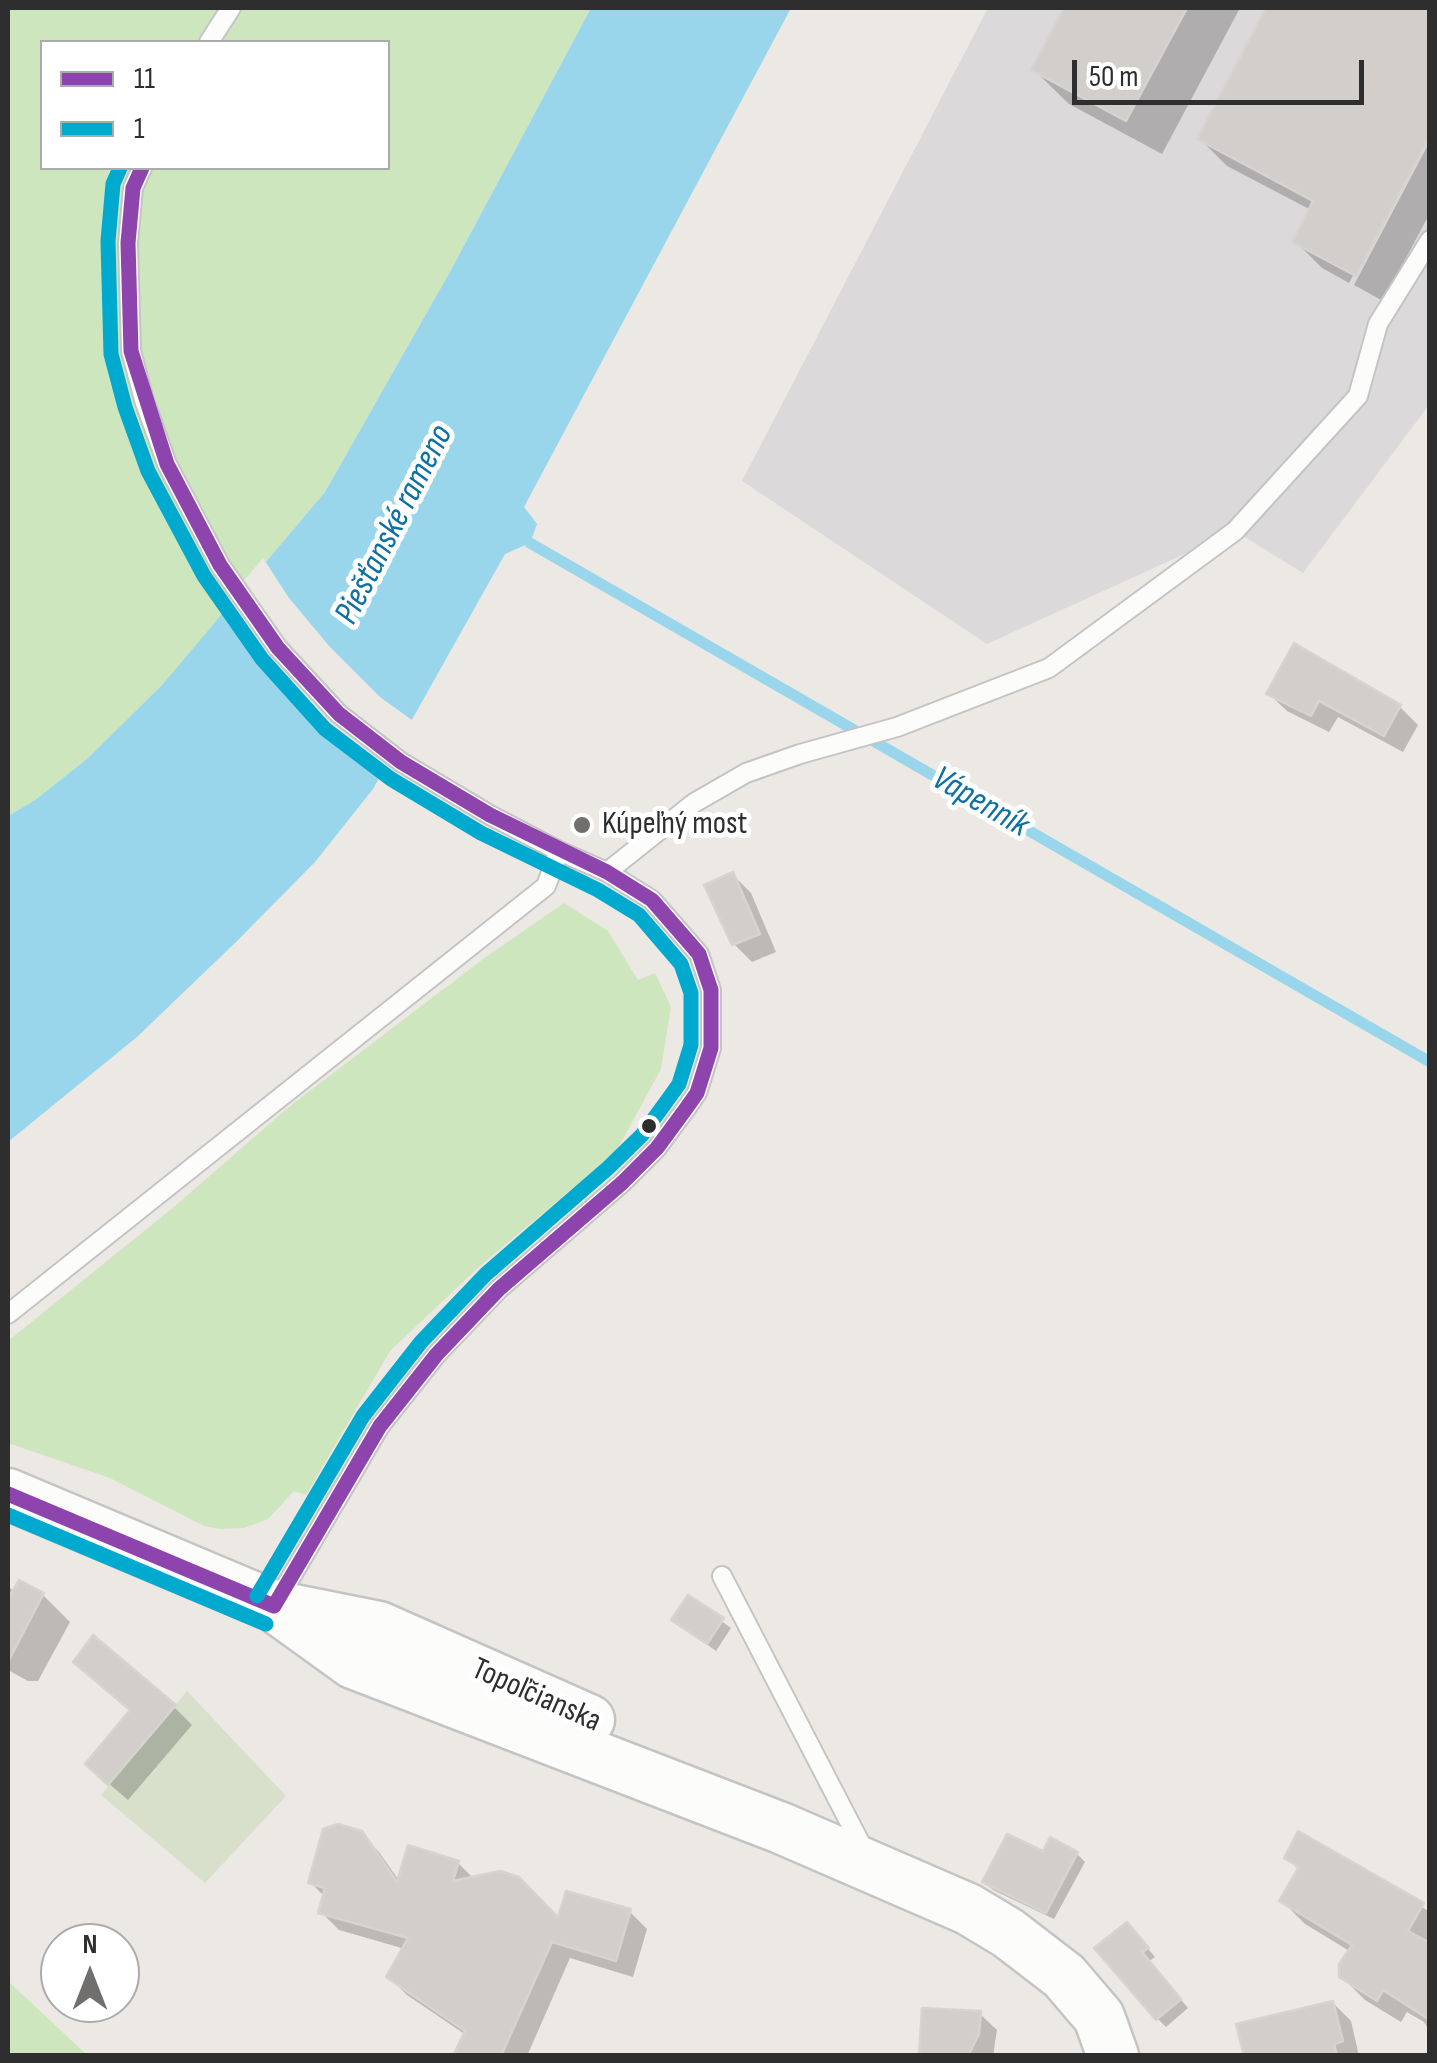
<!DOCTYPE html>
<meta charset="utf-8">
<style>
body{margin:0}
#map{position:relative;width:1437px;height:2063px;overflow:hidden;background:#ece8e4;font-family:"Sofia Sans Condensed",sans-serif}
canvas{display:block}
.frame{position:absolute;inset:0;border:10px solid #2e2e2e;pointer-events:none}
.legend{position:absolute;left:40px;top:40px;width:350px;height:130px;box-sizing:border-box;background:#fff;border:2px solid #ababab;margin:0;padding:12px 18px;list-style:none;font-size:30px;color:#2e2e2e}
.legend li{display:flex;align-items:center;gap:20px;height:50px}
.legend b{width:50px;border:2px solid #ababab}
.north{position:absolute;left:40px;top:1923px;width:100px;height:100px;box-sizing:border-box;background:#fff;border:2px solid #ababab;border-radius:50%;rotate:0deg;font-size:28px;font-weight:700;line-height:40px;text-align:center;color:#2e2e2e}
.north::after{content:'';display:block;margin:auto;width:35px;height:45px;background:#706f6e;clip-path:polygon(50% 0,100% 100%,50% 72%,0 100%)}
.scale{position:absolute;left:1072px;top:60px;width:292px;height:45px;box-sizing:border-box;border:5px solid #2e2e2e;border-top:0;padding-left:12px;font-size:30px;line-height:35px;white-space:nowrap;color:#2e2e2e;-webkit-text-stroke:8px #fff;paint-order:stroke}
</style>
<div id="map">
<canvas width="1437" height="2063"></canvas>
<div class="frame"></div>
<ul class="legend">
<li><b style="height:12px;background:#8e44ad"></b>11</li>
<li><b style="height:12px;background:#00a9ce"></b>1</li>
</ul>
<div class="north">N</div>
<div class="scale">50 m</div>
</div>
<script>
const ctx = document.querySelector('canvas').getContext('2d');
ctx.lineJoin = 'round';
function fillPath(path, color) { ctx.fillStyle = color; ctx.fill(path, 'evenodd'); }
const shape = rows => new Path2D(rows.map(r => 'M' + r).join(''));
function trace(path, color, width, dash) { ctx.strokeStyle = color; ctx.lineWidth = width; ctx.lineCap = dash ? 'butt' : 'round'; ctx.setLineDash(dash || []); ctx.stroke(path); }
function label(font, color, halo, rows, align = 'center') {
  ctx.font = font + ' "Sofia Sans Condensed",sans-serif'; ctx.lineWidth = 10; ctx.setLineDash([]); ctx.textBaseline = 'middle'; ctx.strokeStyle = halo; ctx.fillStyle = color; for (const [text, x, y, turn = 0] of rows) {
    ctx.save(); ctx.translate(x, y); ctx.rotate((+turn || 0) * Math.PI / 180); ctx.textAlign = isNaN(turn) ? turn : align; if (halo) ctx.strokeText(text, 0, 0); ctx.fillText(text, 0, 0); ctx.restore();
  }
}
const industrial = shape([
 [988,8,1429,8,1429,405,1303,573,1235,531,987,644,742,481]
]);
const green = shape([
 [8,8,591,8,451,270,325,492,162,685,87,759,35,800,8,816],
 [42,42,388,42,388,168,42,168],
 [564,903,608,931,638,980,655,973,671,1007,661,1069,616,1152,480,1266,390,1351,306,1495,294,1491,268,1519,244,1528,220,1529,204,1526,110,1478,8,1443,8,1341,175,1206,290,1106,483,959],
 [8,1981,87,2055,8,2055]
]);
const cemetery = shape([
 [187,1691,286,1796,205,1883,101,1795]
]);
const water = shape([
 [591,8,791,8,524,507,537,524,530,543,505,554,373,789,315,862,236,942,137,1037,8,1142,8,816,35,800,87,759,162,685,325,492,451,270]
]);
const pier = shape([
 [263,558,289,598,330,647,380,697,416,723,383,780,338,746,294,702,219,610]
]);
const shadow = shape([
 [1067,8,1240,8,1162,154,1069,104,1034,70],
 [1269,8,1430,8,1430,130,1349,283,1322,268,1295,241,1311,210,1227,166,1200,139],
 [1430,141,1430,213,1383,301,1354,285],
 [1295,647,1400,707,1418,725,1403,752,1338,717,1329,732,1287,711,1269,694],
 [733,875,751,893,776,952,752,962,734,944],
 [20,1583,43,1595,70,1622,38,1681,28,1681,8,1670,8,1587,15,1591],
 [689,1598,731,1628,716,1651,674,1620],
 [174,1707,192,1725,128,1800,106,1781],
 [360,1833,379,1852,400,1882,458,1863,474,1879,559,1922,629,1911,647,1929,633,1977,570,1958,527,2056,455,2056,466,2035,407,1995,389,1977,405,1949,339,1930,321,1912,325,1897,310,1882],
 [1299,1834,1430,1912,1430,2032,1424,2022,1407,2012,1401,2022,1365,2000,1341,1976,1351,1952,1305,1924,1282,1901,1300,1871,1287,1858],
 [1044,1854,1077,1854,1085,1862,1054,1919,993,1890,985,1881],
 [1135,1933,1155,1957,1148,1962,1188,2008,1166,2027,1157,2018],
 [1333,2003,1351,2021,1359,2056,1247,2056],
 [980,2014,997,2030,993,2056,922,2056]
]);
const stream = shape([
 [530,543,1430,1062]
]);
const building = shape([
 [1064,8,1187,8,1126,121,1031,70,1064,8],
 [1266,8,1430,8,1430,136,1356,276,1292,242,1313,201,1197,139,1266,8],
 [1294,643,1401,705,1384,736,1319,701,1311,716,1266,694,1294,643],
 [733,872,760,934,732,945,704,885,733,872],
 [19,1580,44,1593,8,1662,8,1599,19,1580],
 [688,1595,724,1618,707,1644,671,1620,688,1595],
 [93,1635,176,1705,108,1785,85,1764,130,1710,73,1662,93,1635],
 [338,1824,362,1831,397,1882,408,1845,459,1861,453,1881,500,1871,519,1877,558,1917,566,1891,631,1909,616,1961,552,1942,501,2056,453,2056,465,2031,386,1977,408,1938,318,1913,325,1888,308,1883,323,1829,338,1824],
 [1298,1831,1424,1903,1408,1931,1430,1943,1430,2020,1383,1990,1377,2001,1339,1977,1339,1964,1352,1945,1279,1901,1299,1867,1284,1858,1298,1831],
 [1007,1834,1043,1851,1050,1837,1078,1852,1046,1913,982,1882,1007,1834],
 [1127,1922,1149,1948,1142,1952,1181,1999,1156,2020,1094,1948,1127,1922],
 [1333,2001,1343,2041,1334,2044,1337,2056,1244,2056,1236,2024,1333,2001],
 [922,2008,981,2011,979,2034,968,2056,919,2056,922,2008]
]);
const lane = shape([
 [209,42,231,8],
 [142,168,133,188,128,243,131,351,144,400,167,464,220,565,278,648,339,714,401,762,490,815,559,851,607,872,652,900,699,954,711,990,711,1048,697,1093,685,1110,657,1148,622,1183,499,1289,437,1354,380,1426,277,1601],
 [607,872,694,803,746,773,800,754,897,727,1049,668,1235,531,1358,396,1378,324,1430,240],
 [8,1314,546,886,559,851],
 [722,1576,867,1856]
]);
const secondary = shape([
 [8,1494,274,1606,379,1627,589,1720],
 [274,1606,353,1663,781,1828,968,1909,1008,1933,1064,1976,1099,2017,1113,2056]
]);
const bus1 = shape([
 [142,168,133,188,128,243,131,351,167,464,220,565,278,648,339,714,401,762,490,815,607,872,652,900,699,954,711,990,711,1048,697,1093,685,1110,657,1148,622,1183,499,1289,437,1354,380,1426,274,1606],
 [8,1494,274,1606]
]);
const bus2 = shape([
 [120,168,113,184,108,241,111,354,125,407,148,471,204,576,262,659,325,729,391,779,481,833,598,890,639,915,681,964,691,993,691,1045,679,1084,669,1098,642,1135,608,1168,486,1274,421,1342,363,1416,257,1596],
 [8,1515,266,1624]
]);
const markers = [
 [582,825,10,"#706f6e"],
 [649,1126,9,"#2e2e2e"]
];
const poiNames = [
 ["Kúpeľný most",602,825]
];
const streetNames = [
 ["Topoľčianska",536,1696,24]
];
const waterNames = [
 ["Piešťanské rameno",395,525,-63],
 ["Vápenník",980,803,30]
];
fillPath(industrial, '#dcd9db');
fillPath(green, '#cee6be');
fillPath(cemetery, '#d8e0cc');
fillPath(water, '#99d6ec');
fillPath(pier, '#ece8e4');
fillPath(shadow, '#0003');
trace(stream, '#99d6ec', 11);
fillPath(building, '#d1cecb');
trace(building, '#d7d4d0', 2.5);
trace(lane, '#c5c4c5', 22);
trace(secondary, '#c5c4c5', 55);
trace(lane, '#fcfcfb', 18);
trace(secondary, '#fcfcfb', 50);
trace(bus1, '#8e44ad', 15);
trace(bus2, '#00a9ce', 15);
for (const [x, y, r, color] of markers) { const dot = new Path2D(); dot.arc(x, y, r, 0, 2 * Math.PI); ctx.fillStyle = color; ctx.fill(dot); trace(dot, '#fff', 4); }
label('32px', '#2e2e2e', '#fff', poiNames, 'left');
label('32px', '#2e2e2e', '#fff', streetNames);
label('italic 35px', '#0d6fa3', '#fff', waterNames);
</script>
